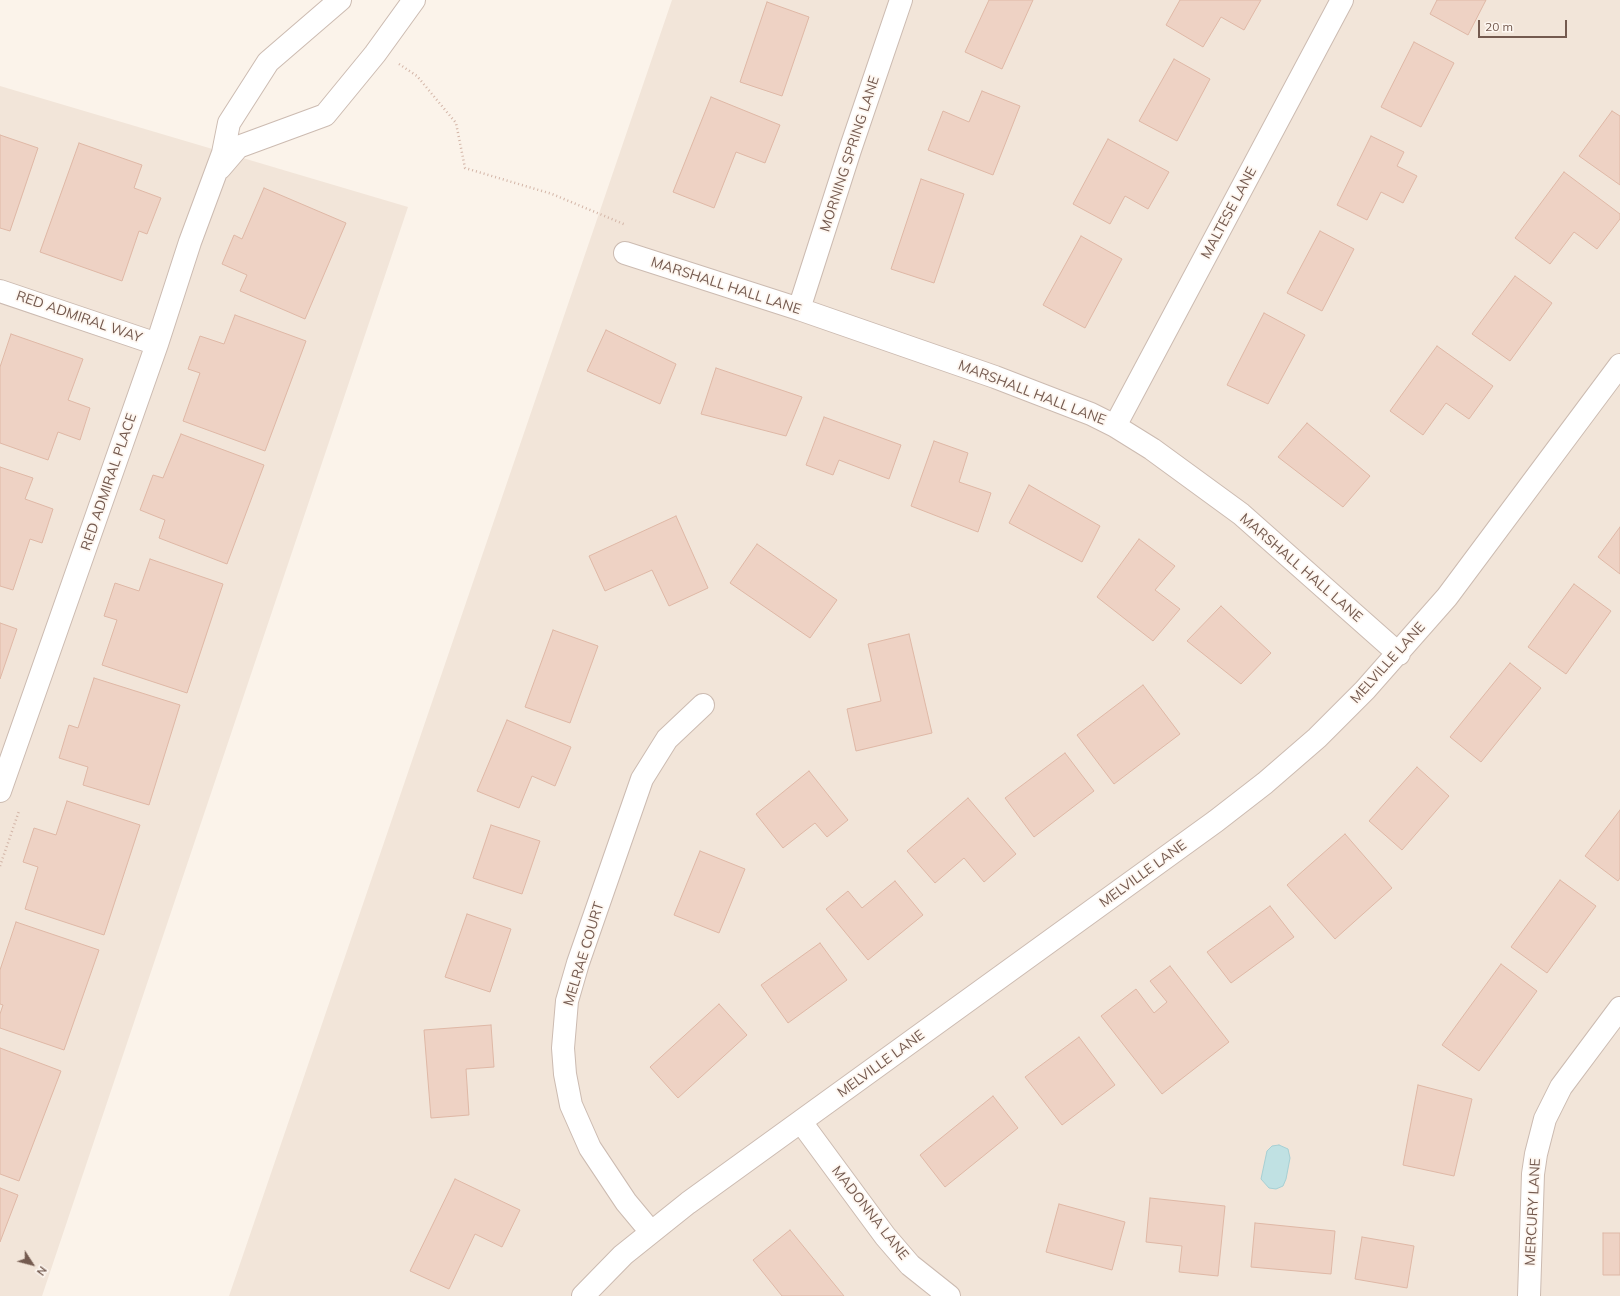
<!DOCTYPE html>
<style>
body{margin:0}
#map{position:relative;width:1620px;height:1296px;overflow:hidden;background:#fbf3ea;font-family:Mulish,sans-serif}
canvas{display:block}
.north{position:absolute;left:12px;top:1244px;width:40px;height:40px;-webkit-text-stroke:3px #fef7f1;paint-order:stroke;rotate:126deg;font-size:11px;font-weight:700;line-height:16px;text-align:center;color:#745a4f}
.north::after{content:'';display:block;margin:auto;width:14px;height:18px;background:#745a4f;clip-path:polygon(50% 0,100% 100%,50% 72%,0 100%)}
.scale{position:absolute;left:1478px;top:20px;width:89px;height:18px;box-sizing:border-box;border:2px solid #745a4f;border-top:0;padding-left:5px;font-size:12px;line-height:14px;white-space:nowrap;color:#745a4f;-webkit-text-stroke:3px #fef7f1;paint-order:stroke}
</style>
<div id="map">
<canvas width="1620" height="1296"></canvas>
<div class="north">N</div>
<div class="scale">20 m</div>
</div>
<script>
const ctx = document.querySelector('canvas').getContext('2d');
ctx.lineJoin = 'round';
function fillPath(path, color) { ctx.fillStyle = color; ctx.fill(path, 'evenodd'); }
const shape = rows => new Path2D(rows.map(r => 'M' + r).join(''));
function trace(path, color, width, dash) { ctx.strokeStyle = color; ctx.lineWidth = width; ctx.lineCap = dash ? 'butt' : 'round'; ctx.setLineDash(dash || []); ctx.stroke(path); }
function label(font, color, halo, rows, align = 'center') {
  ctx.font = font + ' Mulish,sans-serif'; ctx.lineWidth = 3.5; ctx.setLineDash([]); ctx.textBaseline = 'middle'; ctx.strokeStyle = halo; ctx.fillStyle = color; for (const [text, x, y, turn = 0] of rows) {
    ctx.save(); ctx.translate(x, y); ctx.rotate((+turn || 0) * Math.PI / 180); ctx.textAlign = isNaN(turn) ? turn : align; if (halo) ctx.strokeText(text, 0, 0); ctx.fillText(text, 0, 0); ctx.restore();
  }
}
const residential = shape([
 [672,0,1620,0,1620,1296,229,1296],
 [0,86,408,207,42,1296,0,1296]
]);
const water = shape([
 [1279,1145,1288,1149,1290,1158,1286,1179,1283,1186,1276,1189,1269,1188,1261,1179,1267,1151,1272,1146,1279,1145]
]);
const building = shape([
 [989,0,1033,0,1002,69,965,52,989,0],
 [1180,0,1261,0,1244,30,1221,17,1203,47,1166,25,1180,0],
 [1437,0,1486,0,1468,35,1430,14,1437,0],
 [767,2,809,17,782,96,740,82,767,2],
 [1414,42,1454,63,1421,127,1381,107,1414,42],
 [1174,59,1210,79,1177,141,1139,121,1174,59],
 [982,91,1020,106,993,175,928,150,943,111,969,122,982,91],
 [711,97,780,125,765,163,736,152,714,208,673,192,711,97],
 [1612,111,1620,116,1620,185,1579,156,1612,111],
 [0,135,38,148,10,231,0,228,0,135],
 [1371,136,1404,152,1397,166,1417,176,1403,203,1381,192,1367,220,1337,205,1371,136],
 [1108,139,1169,172,1148,209,1125,196,1110,224,1073,204,1108,139],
 [79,143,142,165,134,188,161,198,147,234,139,231,122,281,40,252,79,143],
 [1564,172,1620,214,1620,219,1597,249,1574,232,1550,264,1515,238,1564,172],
 [921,179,964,194,934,283,891,269,921,179],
 [264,188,346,223,305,319,240,291,247,275,222,264,234,235,242,239,264,188],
 [1320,231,1354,249,1322,311,1287,293,1320,231],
 [1081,236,1122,259,1085,328,1043,305,1081,236],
 [1515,276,1552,303,1510,361,1472,334,1515,276],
 [1264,313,1305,335,1268,404,1227,385,1264,313],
 [235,315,306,341,265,451,183,421,200,373,188,369,200,336,224,344,235,315],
 [606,330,676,364,660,404,587,371,606,330],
 [11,334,83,359,68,400,90,408,80,440,58,432,48,460,0,443,0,367,11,334],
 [1437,346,1493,386,1469,419,1446,403,1423,435,1390,411,1437,346],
 [716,368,802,397,786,436,701,414,716,368],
 [824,417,901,445,889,479,839,460,833,475,806,465,824,417],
 [1307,423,1370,476,1343,507,1278,457,1307,423],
 [181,434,264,465,227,564,159,538,165,520,140,510,153,475,163,478,181,434],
 [934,441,968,453,959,482,991,493,978,532,911,506,934,441],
 [0,467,33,478,25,499,53,509,42,543,30,539,13,590,0,586,0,467],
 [1029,485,1100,526,1082,562,1009,523,1029,485],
 [676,516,708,588,669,606,652,570,605,591,589,556,676,516],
 [1620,527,1620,574,1598,557,1620,527],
 [1139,539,1175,566,1155,590,1180,609,1153,641,1097,597,1139,539],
 [757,544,837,600,810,638,730,583,757,544],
 [150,559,223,584,187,693,102,665,117,620,104,616,115,583,139,591,150,559],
 [1574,584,1611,611,1566,674,1528,647,1574,584],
 [1221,606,1271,653,1241,684,1187,641,1221,606],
 [0,623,17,629,0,679,0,623],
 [553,630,598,646,570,723,525,707,553,630],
 [909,634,932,733,856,751,847,709,881,701,868,644,909,634],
 [1510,663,1541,688,1481,762,1450,737,1510,663],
 [94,678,180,705,149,805,83,785,88,767,59,758,69,725,78,728,94,678],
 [1143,685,1180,734,1114,784,1077,735,1143,685],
 [507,720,571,747,555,786,532,776,519,808,477,791,507,720],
 [1065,753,1094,791,1034,837,1005,798,1065,753],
 [1417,767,1449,796,1402,850,1369,821,1417,767],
 [809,771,848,820,827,837,815,823,783,848,756,814,809,771],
 [968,798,1016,854,984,882,964,858,935,883,907,851,968,798],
 [67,801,140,825,104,935,25,909,38,867,23,862,34,828,56,835,67,801],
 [1620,810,1620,878,1618,881,1585,856,1620,810],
 [491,825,540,841,522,894,473,878,491,825],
 [1345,834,1392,888,1335,939,1287,885,1345,834],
 [700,851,745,869,719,933,674,915,700,851],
 [1560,880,1596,906,1547,973,1511,947,1560,880],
 [895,881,923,915,868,960,826,909,848,891,862,908,895,881],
 [1270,906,1294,937,1231,983,1207,952,1270,906],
 [467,914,511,929,490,992,445,977,467,914],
 [16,922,99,950,64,1050,0,1028,0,1014,3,1005,0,1004,0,970,16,922],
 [820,943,847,980,788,1023,761,985,820,943],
 [1501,964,1537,991,1479,1071,1442,1045,1501,964],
 [1170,966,1229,1042,1162,1094,1101,1016,1136,989,1154,1013,1167,1002,1150,981,1170,966],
 [719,1004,747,1035,678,1098,650,1067,719,1004],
 [491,1025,494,1067,466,1069,469,1115,431,1118,424,1030,491,1025],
 [1079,1037,1115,1085,1062,1125,1025,1077,1079,1037],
 [0,1048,61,1071,19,1181,0,1174,0,1048],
 [1418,1085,1472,1099,1454,1176,1403,1165,1418,1085],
 [993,1096,1018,1128,945,1187,920,1155,993,1096],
 [455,1179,520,1210,502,1247,475,1234,449,1289,410,1271,455,1179],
 [0,1188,18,1195,0,1242,0,1188],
 [1150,1198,1225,1206,1218,1276,1179,1272,1182,1246,1146,1242,1150,1198],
 [1059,1204,1125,1222,1112,1270,1046,1252,1059,1204],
 [1255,1223,1335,1231,1331,1274,1251,1267,1255,1223],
 [790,1230,844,1296,782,1296,753,1260,790,1230],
 [1603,1233,1620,1233,1620,1275,1603,1275,1603,1233],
 [1362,1237,1414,1246,1407,1288,1355,1279,1362,1237]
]);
const path = shape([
 [399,64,417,76,456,123,465,168,552,194,626,225],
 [0,866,19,811]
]);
const minor = shape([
 [220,168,238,147,325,115,375,54,414,0],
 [625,253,799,309,995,377,1091,414,1115,426,1152,449,1241,514,1399,654],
 [0,291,157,344],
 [799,309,850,150,901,0],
 [1115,426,1342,0],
 [0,791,157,344,190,242,223,153,229,123,268,62,340,0],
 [801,1122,885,1236,910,1265,949,1296],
 [651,1232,626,1202,590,1148,571,1105,565,1074,563,1048,567,1001,578,963,642,779,667,739,703,705],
 [583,1296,623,1255,688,1203,1216,821,1265,783,1317,738,1365,690,1447,597,1620,365],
 [1529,1296,1533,1174,1536,1154,1545,1119,1561,1087,1620,1008]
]);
const streetNames = [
 ["MORNING SPRING LANE",850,154,-72],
 ["MALTESE LANE",1229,213,-62],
 ["MARSHALL HALL LANE",726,286,18],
 ["RED ADMIRAL WAY",79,317,19],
 ["MARSHALL HALL LANE",1032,393,21],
 ["RED ADMIRAL PLACE",109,482,-71],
 ["MARSHALL HALL LANE",1301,568,41],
 ["MELVILLE LANE",1388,663,-48],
 ["MELVILLE LANE",1143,874,-36],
 ["MELRAE COURT",584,954,-73],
 ["MELVILLE LANE",881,1064,-36],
 ["MERCURY LANE",1533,1212,-87],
 ["MADONNA LANE",870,1213,52]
];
fillPath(residential, '#f2e5d9');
fillPath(water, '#c0e1e3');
trace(water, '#a7d0d4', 1);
fillPath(building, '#eed2c4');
trace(building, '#dfb8a6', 1);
trace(minor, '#ccbbb1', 24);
trace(path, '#d3b5a7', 2.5, [1, 3]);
trace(minor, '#fff', 22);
label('14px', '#745a4f', '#fef7f1', streetNames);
</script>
